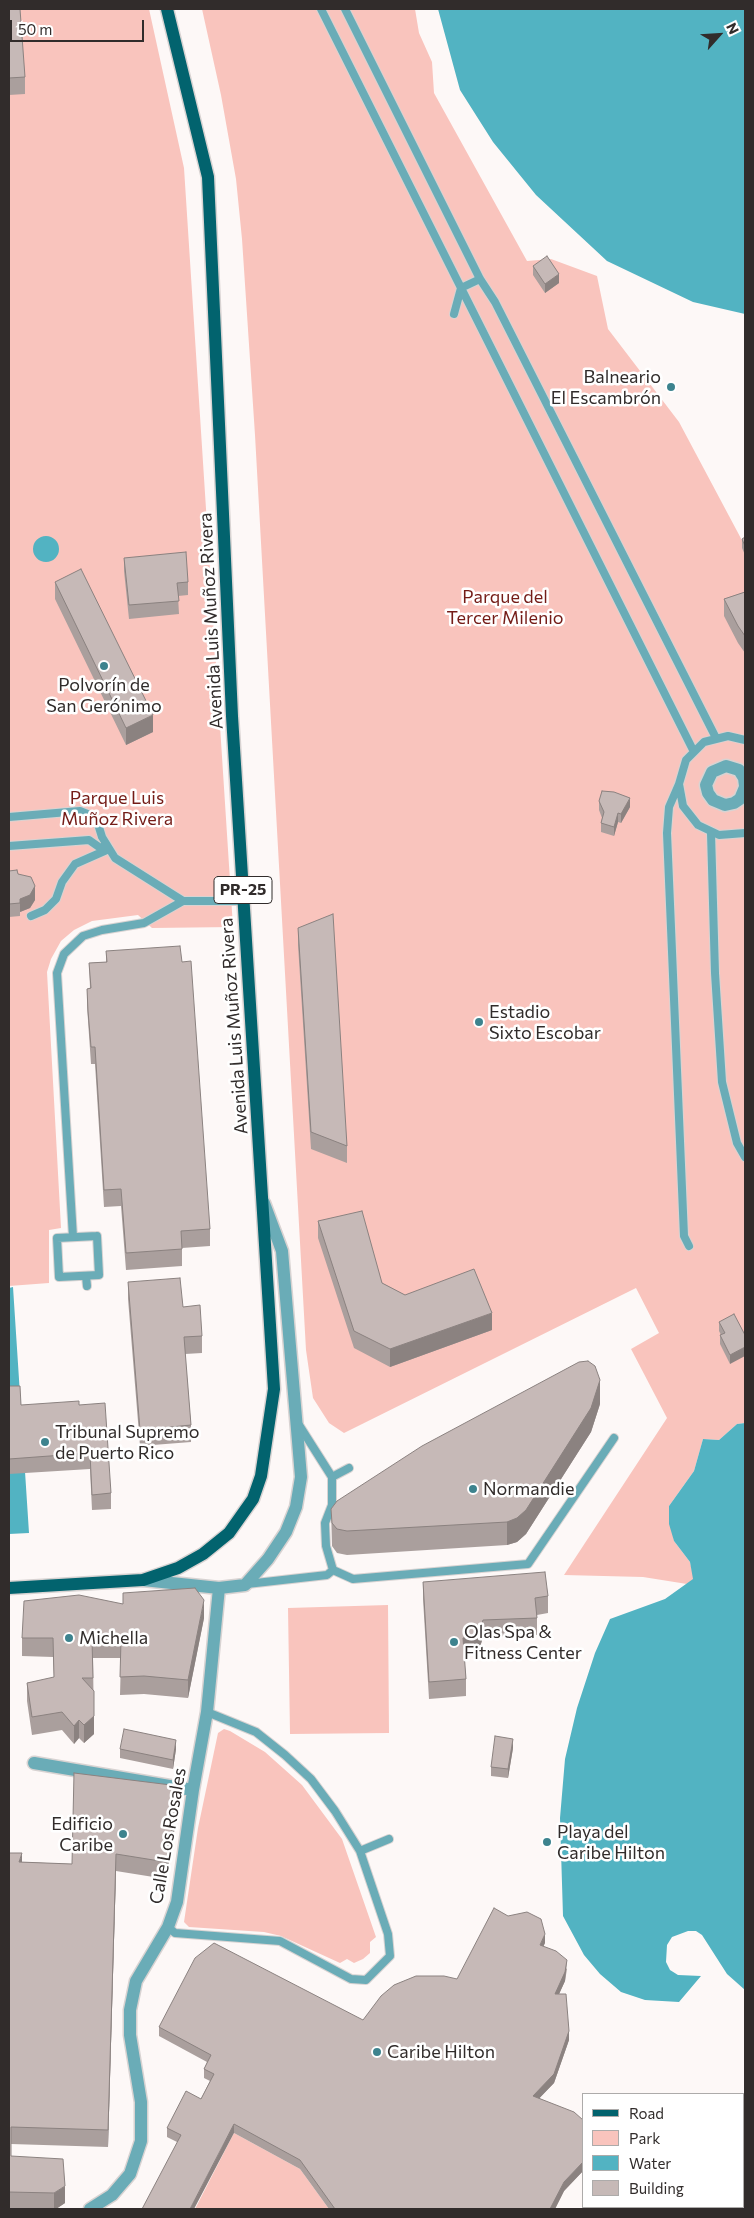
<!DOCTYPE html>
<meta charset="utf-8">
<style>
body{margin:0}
#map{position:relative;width:754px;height:2218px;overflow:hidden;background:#fdf8f7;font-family:Commissioner,sans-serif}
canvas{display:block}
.frame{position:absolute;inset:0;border:10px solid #312c2b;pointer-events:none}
.legend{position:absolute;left:582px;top:2093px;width:162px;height:115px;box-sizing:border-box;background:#fff;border:1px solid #adabaa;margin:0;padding:6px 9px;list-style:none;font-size:15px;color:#312c2b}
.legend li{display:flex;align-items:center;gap:10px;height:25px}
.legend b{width:25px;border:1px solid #adabaa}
.north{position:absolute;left:694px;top:10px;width:50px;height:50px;-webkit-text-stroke:4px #fff;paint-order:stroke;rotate:64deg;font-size:14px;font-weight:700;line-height:20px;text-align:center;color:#312c2b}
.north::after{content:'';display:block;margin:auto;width:18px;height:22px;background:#312c2b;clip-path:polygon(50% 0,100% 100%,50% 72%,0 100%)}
.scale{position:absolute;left:10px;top:20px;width:134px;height:22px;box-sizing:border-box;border:2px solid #312c2b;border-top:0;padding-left:6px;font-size:15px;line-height:18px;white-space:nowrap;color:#312c2b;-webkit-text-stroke:4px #fff;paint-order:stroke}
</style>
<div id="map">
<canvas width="754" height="2218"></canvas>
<div class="frame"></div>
<ul class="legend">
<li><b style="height:6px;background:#02636e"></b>Road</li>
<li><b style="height:14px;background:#f9c4bd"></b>Park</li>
<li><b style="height:14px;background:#52b3c2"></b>Water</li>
<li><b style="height:14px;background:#c6b9b7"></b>Building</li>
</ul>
<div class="north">N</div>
<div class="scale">50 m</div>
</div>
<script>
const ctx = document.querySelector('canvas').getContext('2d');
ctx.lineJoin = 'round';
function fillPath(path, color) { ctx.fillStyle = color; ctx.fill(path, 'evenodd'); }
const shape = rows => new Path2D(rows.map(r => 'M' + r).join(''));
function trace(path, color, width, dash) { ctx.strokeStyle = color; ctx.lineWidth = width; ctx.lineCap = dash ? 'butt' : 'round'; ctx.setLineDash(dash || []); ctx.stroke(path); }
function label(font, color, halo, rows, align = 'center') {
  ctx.font = font + ' Commissioner,sans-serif'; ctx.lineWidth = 5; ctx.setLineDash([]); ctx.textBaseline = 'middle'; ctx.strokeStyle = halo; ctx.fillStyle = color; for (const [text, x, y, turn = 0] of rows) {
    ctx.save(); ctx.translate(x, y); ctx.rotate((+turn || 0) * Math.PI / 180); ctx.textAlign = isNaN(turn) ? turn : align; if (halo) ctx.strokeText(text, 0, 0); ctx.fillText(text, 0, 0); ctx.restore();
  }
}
const green = shape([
 [9,9,149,9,184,168,233,927,152,928,138,915,92,921,74,930,61,941,51,959,47,972,61,1228,49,1230,49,1283,9,1286],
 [202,9,415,9,419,33,432,62,434,93,527,261,551,259,597,276,608,329,679,422,745,546,745,1423,737,1424,719,1440,703,1439,694,1471,669,1506,674,1541,690,1562,694,1579,687,1584,643,1577,564,1575,667,1418,631,1349,659,1333,636,1288,344,1433,329,1423,313,1398,306,1350,255,435,242,239,236,179,221,95],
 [388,1605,389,1733,290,1734,288,1608],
 [224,1729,230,1731,265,1752,302,1785,342,1839,376,1937,370,1942,370,1953,363,1959,354,1963,347,1959,340,1963,281,1936,264,1932,189,1927,184,1922,198,1828,218,1733],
 [234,2133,300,2169,329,2209,195,2209]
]);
const water = shape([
 [438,9,745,9,745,314,693,302,607,261,536,195,493,142,460,90],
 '33 549a13 13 0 1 1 26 0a13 13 0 1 1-26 0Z',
 [13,1287,29,1533,9,1534,9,1288],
 [745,1423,745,1990,727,1974,702,1935,696,1931,688,1931,672,1937,667,1945,666,1962,670,1970,678,1975,701,1976,679,2002,645,2000,621,1992,600,1974,584,1955,563,1916,560,1818,565,1759,577,1708,595,1653,610,1619,665,1599,693,1579,690,1562,674,1541,669,1524,669,1506,694,1471,703,1439,719,1440,737,1424]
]);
const lane = shape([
 [321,9,693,750],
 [345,9,480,279,495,302,716,738],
 [454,314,461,288,480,279],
 [745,740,728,736,704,742,686,760,679,784,683,806,698,825,719,835,745,833],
 [679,784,669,807,667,833,684,1236,689,1246],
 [9,817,80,811,90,815,98,824,102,837,115,858,183,901,244,901],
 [711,833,715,973,722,1082,737,1143,745,1157],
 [9,846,89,840,99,847,109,849],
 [31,916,45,910,56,899,62,882,75,864,109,849],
 [97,1236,99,1275,59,1277,57,1238,97,1236],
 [73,1237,57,973,64,954,83,936,102,930,144,923,183,901],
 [86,1276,87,1286],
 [299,1425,332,1477,332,1505,325,1523,326,1546,333,1570],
 [332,1477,349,1468],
 [333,1570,353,1579,528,1564,614,1438],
 [247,1584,327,1575,333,1570],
 [360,1851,389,1839],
 [168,1927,175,1933,280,1941,351,1979,366,1980,390,1956,388,1934,360,1851,335,1811,311,1779,285,1755,256,1732,207,1712]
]);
const street = shape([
 [745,786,744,778,739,770,726,766,712,772,706,785,708,793,713,800,725,805,734,803,740,799,745,787],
 [143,1580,219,1588,245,1585,268,1559,286,1532,296,1507,301,1477,282,1251,264,1203],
 [34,1763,193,1790],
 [90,2209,112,2195,130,2174,141,2141,141,2102,130,2035,130,2010,136,1981,168,1927,177,1902,193,1790,207,1712,219,1588]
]);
const primary = shape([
 [9,1588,143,1580,178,1568,203,1554,229,1533,253,1499,261,1476,274,1389,232,716,208,177,167,9]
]);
const wall = shape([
 [9,9,25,77,25,94,9,95],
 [533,266,559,283,545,293,533,275],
 [745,537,745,555,742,548,742,539],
 [124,558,188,582,188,595,178,596,179,614,129,619,124,571],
 [55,582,153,732,126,745,55,599],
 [745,592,745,653,738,643,724,616,724,599],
 [599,801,630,807,621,823,618,822,614,836,601,832,601,823,602,818,599,810],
 [9,871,18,874,35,900,30,908,20,912,20,916,9,917],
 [298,928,347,1146,347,1163,311,1149,298,945],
 [106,951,182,962,210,1229,210,1246,182,1248,182,1266,126,1270,121,1206,104,1207,95,1064,91,1064,87,1006,87,989,90,988,89,963,106,962],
 [318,1221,382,1283,405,1295,492,1330,390,1367,354,1348,318,1238],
 [128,1282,183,1307,202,1336,202,1353,185,1354,191,1425,191,1442,140,1446,128,1299],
 [719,1322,745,1335,730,1364,720,1344,720,1335,721,1335,719,1331],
 [9,1386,21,1405,79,1405,111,1493,111,1509,92,1510,90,1469,9,1474],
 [600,1404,591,1432,526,1534,517,1542,507,1545,347,1555,337,1553,332,1546,331,1509],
 [423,1582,548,1596,548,1613,537,1615,537,1635,483,1637,480,1647,472,1653,464,1655,466,1679,466,1696,429,1699,423,1599],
 [204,1618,188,1698,144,1694,120,1695,121,1658,93,1658,94,1734,84,1743,79,1738,74,1744,62,1730,32,1735,27,1701,27,1683,54,1678,53,1657,22,1656,22,1638],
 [513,1748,508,1778,491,1776,491,1767],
 [120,1749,176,1749,173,1769,120,1758],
 [179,1803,166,1879,116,1871,108,2147,11,2144,11,2156,65,2203,56,2209,9,2209,9,1853,22,1862,72,1864],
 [545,1943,543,1946,567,1969,565,1981,559,1994,569,2040,554,2083,539,2098,583,2120,583,2171,564,2191,555,2209,329,2209,300,2169,234,2133,177,2142,167,2137,167,2128,201,2099,210,2081,204,2078,204,2069,207,2062,159,2036,159,2027,363,2020,457,1979]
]);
const shadedWall = shape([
 [559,274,559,283,545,293,545,284],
 [153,715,153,732,126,745,126,728],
 [630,798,630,807,621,823,621,814],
 [618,813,618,822,614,836,614,827],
 [35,886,35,900,30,908,20,912,20,899],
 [492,1313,492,1330,390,1367,390,1349],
 [745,1347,745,1356,730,1364,730,1355],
 [600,1380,600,1404,591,1432,526,1534,517,1542,507,1545,507,1522],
 [204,1600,204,1618,188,1698,188,1680],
 [483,1620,483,1637,480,1647,472,1653,463,1655,463,1638],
 [94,1716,94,1734,84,1743,84,1725],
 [79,1720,79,1738,74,1744,74,1726],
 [513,1739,513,1748,508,1778,508,1769],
 [176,1740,176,1749,173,1769,173,1760],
 [179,1786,179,1803,166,1879,166,1862],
 [22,1853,22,1870,19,1862],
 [116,1854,116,1871,108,2147,108,2130],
 [545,1934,545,1943,540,1954,540,1945],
 [567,1960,565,1981,555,2003,555,1994],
 [569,2031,569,2040,554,2083,533,2105,533,2096],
 [234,2124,234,2133,194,2209,190,2209],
 [583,2162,583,2171,564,2191,555,2209,550,2209,564,2182],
 [65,2186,65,2203,56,2209,54,2209,54,2193]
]);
const building = shape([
 [9,9,20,9,25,77,9,78,9,9],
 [547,256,559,274,545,284,533,266,547,256],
 [745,537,745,546,742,539,745,537],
 [186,552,188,582,177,583,179,601,129,605,124,558,186,552],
 [81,569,153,715,126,728,55,582,81,569],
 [745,592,745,636,738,626,724,599,745,592],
 [602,791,614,792,630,798,621,814,618,813,614,827,601,823,604,812,599,801,602,791],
 [17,870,18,874,31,877,35,886,30,895,20,899,20,903,9,904,9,871,17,870],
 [333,914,347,1146,311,1132,298,928,333,914],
 [180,946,182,962,191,961,210,1229,181,1231,182,1249,126,1253,121,1189,104,1190,95,1047,91,1047,88,1011,87,989,91,988,89,963,107,962,106,951,180,946],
 [362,1211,382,1283,405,1295,474,1269,492,1313,390,1349,354,1331,318,1221,362,1211],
 [180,1278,183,1307,200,1305,202,1336,184,1337,191,1425,140,1430,128,1282,180,1278],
 [734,1314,745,1335,745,1347,730,1355,720,1335,725,1333,719,1322,734,1314],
 [588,1361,595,1366,600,1380,591,1408,526,1510,517,1518,507,1522,347,1531,337,1529,332,1523,331,1509,337,1501,422,1446,579,1362,588,1361],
 [9,1386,20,1386,21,1405,79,1401,79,1405,105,1403,111,1493,92,1495,90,1453,9,1459,9,1386],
 [545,1572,548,1596,535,1598,537,1618,483,1620,480,1630,472,1636,463,1638,466,1679,429,1682,423,1582,545,1572],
 [195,1588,204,1600,188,1680,144,1676,120,1677,121,1640,92,1640,93,1678,82,1678,94,1691,94,1716,84,1725,79,1720,74,1726,62,1712,32,1717,27,1683,54,1677,53,1638,22,1638,24,1601,79,1595,123,1604,123,1593,195,1588],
 [124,1729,176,1740,173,1760,120,1749,124,1729],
 [495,1736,513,1739,508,1769,491,1767,495,1736],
 [74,1773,179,1786,166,1862,116,1854,108,2130,11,2127,11,2156,63,2159,65,2186,54,2193,9,2192,9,1853,22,1853,19,1862,72,1864,74,1773],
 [494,1908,508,1916,527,1912,541,1919,545,1934,540,1945,556,1951,567,1960,565,1972,555,1994,566,1994,569,2031,554,2074,533,2096,574,2112,583,2120,583,2162,564,2182,550,2209,335,2209,300,2160,234,2124,190,2209,142,2209,181,2135,167,2128,186,2091,201,2099,214,2074,204,2069,211,2055,159,2027,195,1958,214,1943,363,2020,381,1996,394,1985,416,1976,444,1976,457,1979,494,1908]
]);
const markers = [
 [671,387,5,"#3d838e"],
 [104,666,5,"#3d838e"],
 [479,1022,5,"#3d838e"],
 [45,1442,5,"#3d838e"],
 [473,1489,5,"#3d838e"],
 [69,1638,5,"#3d838e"],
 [454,1642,5,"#3d838e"],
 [123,1834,5,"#3d838e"],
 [547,1842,5,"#3d838e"],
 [377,2052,5,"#3d838e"]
];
const shields = [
 [243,890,58]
];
const shieldNames = [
 ["PR-25",243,890]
];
const poiNames = [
 ["Balneario",661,377,"right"],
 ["El Escambrón",661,398,"right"],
 ["Polvorín de",104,685,"center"],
 ["San Gerónimo",104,706,"center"],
 ["Estadio",489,1012],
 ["Sixto Escobar",489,1033],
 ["Tribunal Supremo",55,1432],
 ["de Puerto Rico",55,1453],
 ["Normandie",483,1489],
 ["Olas Spa &",464,1632],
 ["Fitness Center",464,1653],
 ["Michella",79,1638],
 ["Edificio",113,1824,"right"],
 ["Caribe",113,1845,"right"],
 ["Playa del",557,1832],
 ["Caribe Hilton",557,1853],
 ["Caribe Hilton",387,2052]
];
const parkNames = [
 ["Parque del",505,597],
 ["Tercer Milenio",505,618],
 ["Parque Luis",117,798],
 ["Muñoz Rivera",117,819]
];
const streetNames = [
 ["Avenida Luis Muñoz Rivera",211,621,-93],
 ["Avenida Luis Muñoz Rivera",234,1026,-94],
 ["Calle Los Rosales",168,1836,-80]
];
fillPath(green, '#f9c4bd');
fillPath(water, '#52b3c2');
trace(lane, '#d8d3d2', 10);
trace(street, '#d8d3d2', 15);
trace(primary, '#d8d3d2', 15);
trace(lane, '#6aacb7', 8);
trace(street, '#6aacb7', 12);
trace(primary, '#02636e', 12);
fillPath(wall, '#aa9f9d');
fillPath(shadedWall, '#8b8280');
fillPath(building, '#c6b9b7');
trace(building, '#8b8280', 1);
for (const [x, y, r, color] of markers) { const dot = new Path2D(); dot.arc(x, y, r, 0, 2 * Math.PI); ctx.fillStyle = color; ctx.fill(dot); trace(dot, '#fff', 2); }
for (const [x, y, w] of shields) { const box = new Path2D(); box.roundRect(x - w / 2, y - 13.5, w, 27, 4); ctx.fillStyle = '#fff'; ctx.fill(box); trace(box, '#312c2b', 1); }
label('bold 16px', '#312c2b', null, shieldNames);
label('18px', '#312c2b', '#fff', poiNames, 'left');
label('18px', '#741c17', '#fff', parkNames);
label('18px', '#312c2b', '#fff', streetNames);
</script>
